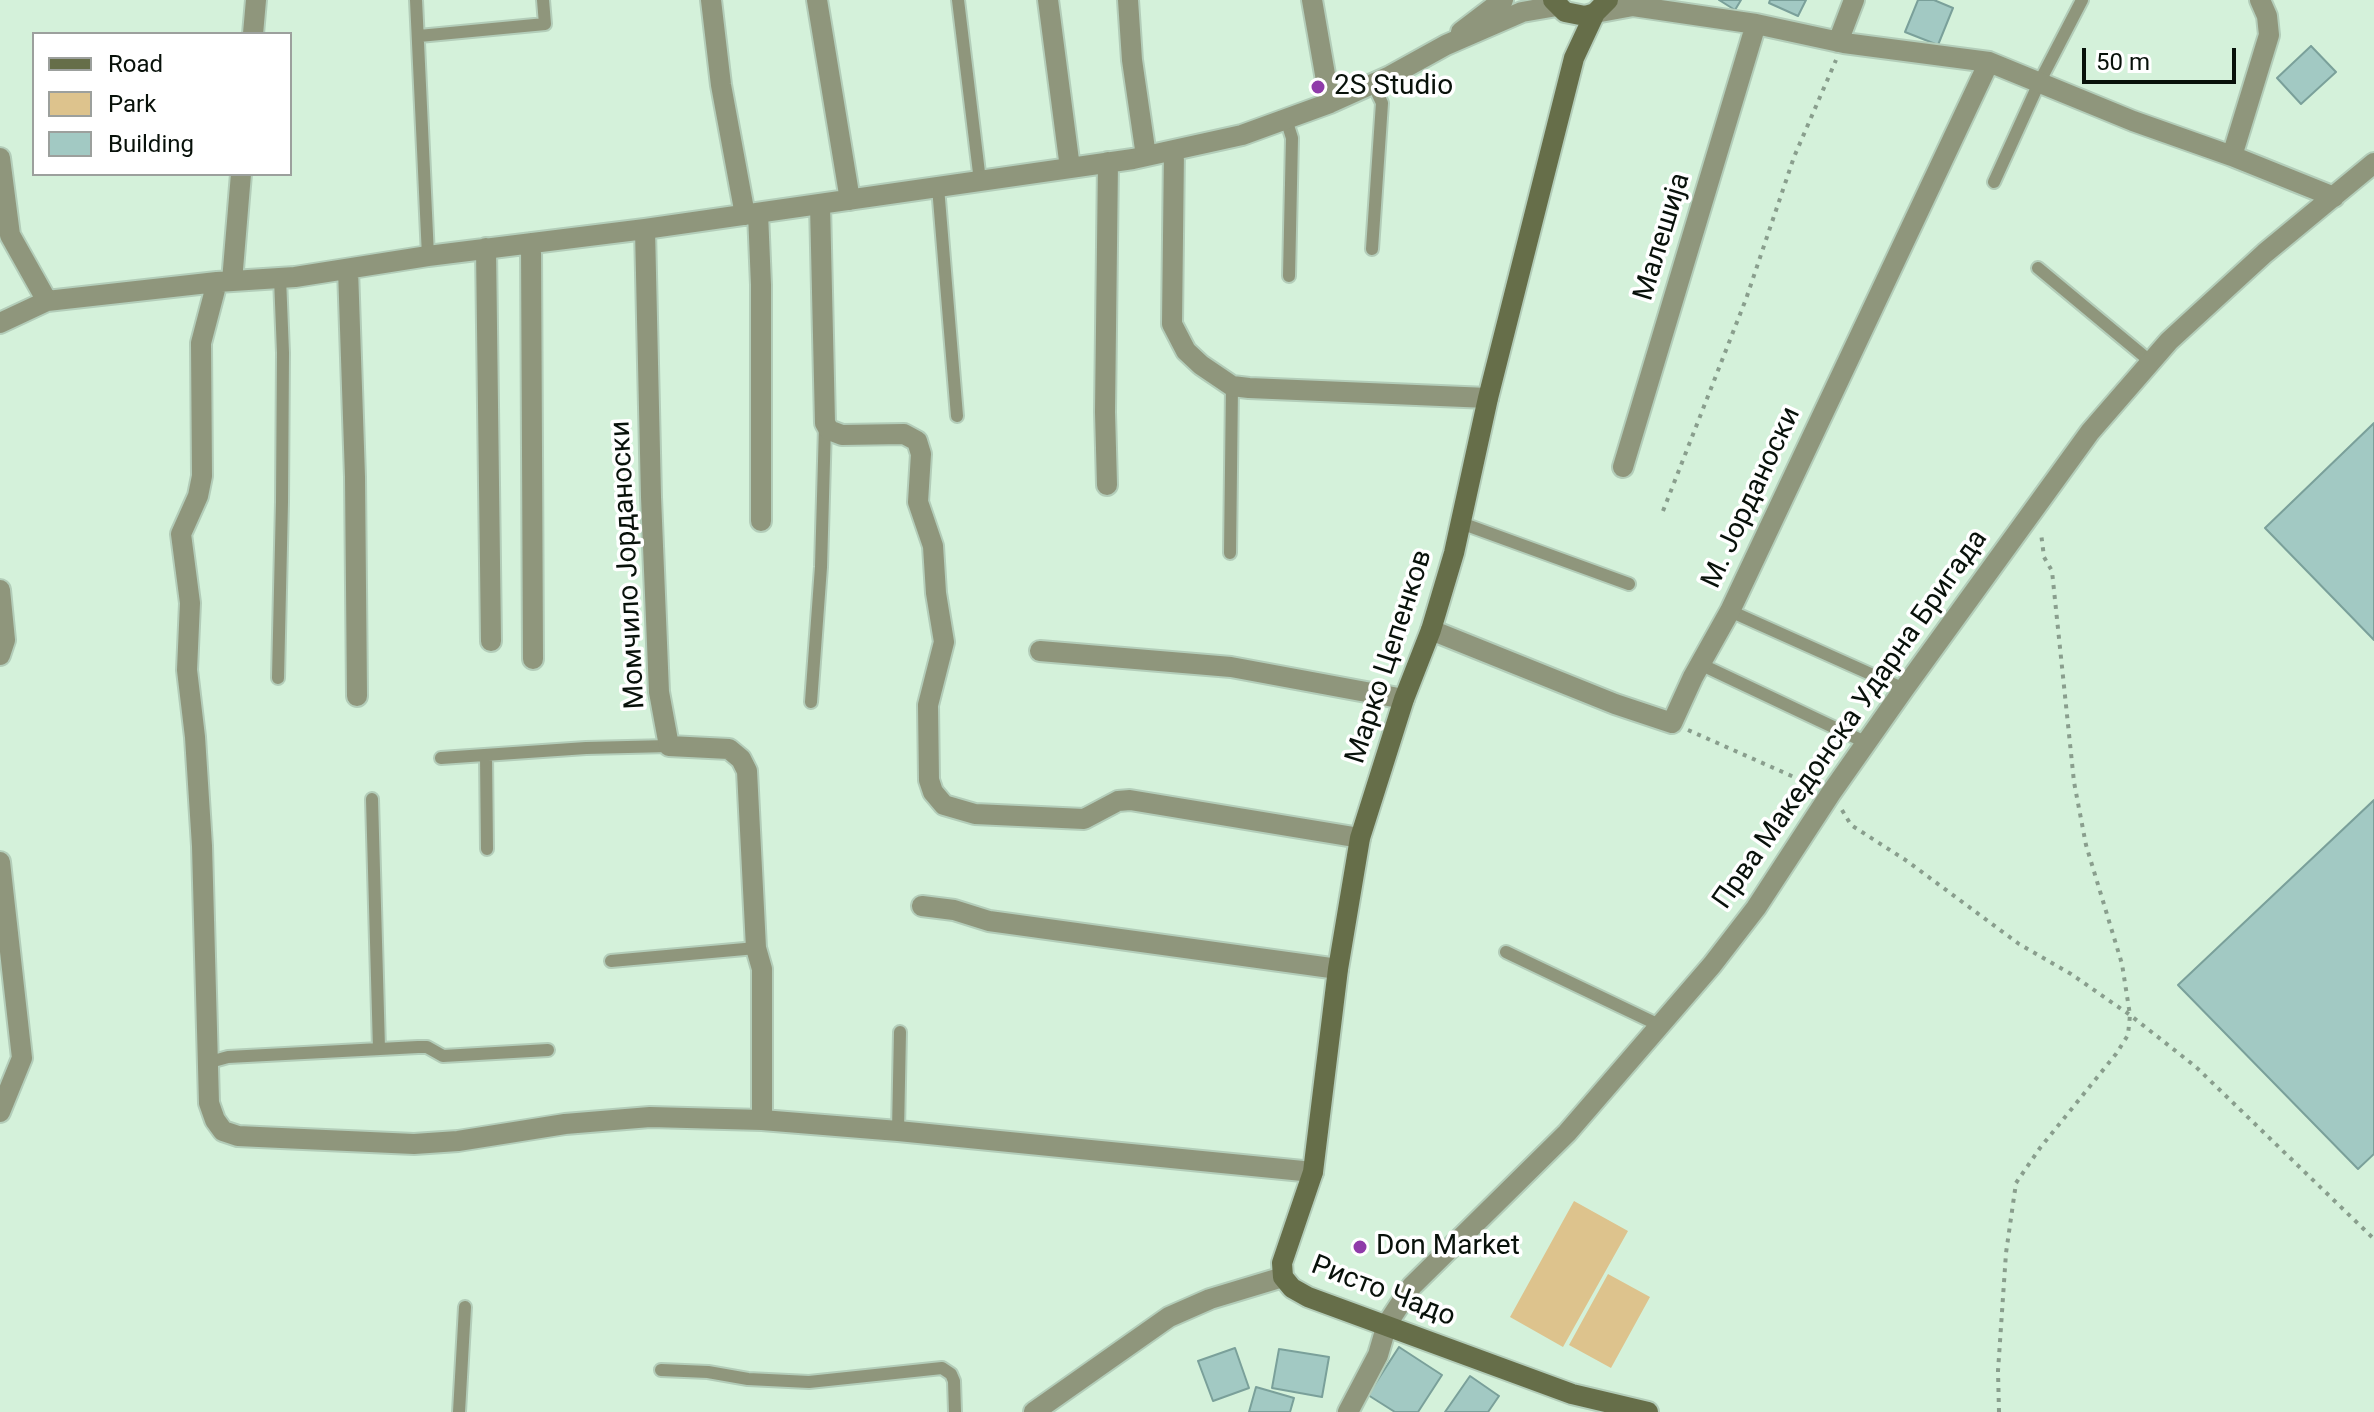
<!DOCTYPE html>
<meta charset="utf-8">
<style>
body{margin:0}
#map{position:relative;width:2374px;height:1412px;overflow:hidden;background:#d4f1da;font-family:Roboto,sans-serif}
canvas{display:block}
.legend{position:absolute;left:32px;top:32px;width:260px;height:144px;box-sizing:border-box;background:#fff;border:2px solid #9ca09d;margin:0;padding:10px 14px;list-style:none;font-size:24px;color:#08110a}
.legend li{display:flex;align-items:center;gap:16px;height:40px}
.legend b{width:40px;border:2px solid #9ca09d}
.scale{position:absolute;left:2082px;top:48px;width:154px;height:36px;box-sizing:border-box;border:4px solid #08110a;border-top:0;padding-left:10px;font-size:24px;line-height:28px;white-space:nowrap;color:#08110a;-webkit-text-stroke:6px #fff;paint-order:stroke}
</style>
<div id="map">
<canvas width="2374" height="1412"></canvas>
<ul class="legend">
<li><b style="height:10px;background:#666e49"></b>Road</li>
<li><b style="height:22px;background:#ddc38d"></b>Park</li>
<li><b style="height:22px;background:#a2c9c3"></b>Building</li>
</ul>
<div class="scale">50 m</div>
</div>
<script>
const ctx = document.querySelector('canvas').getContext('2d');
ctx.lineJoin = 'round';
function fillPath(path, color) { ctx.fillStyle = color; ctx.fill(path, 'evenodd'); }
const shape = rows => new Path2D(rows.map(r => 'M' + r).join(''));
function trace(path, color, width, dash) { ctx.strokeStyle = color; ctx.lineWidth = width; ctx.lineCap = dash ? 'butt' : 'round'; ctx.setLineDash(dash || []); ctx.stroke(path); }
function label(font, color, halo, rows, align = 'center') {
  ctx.font = font + ' Roboto,sans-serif'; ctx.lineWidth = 7; ctx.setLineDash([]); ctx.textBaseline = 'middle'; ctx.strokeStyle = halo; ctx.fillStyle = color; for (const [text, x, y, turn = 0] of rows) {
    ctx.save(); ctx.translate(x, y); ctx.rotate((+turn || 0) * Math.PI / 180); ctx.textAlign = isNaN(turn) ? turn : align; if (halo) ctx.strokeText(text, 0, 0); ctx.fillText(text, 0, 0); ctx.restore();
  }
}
const green = shape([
 [1574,1201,1628,1231,1563,1347,1510,1317],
 [1608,1274,1650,1297,1611,1368,1569,1345]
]);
const building = shape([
 [1719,0,1741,0,1735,10,1719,0],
 [1770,0,1806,0,1798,16,1769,3,1770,0],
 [1918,0,1934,0,1953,8,1938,45,1905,32,1918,0],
 [2311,46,2336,72,2301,104,2277,78,2311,46],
 [2374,423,2374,640,2265,528,2374,423],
 [2374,800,2374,1154,2358,1169,2178,985,2374,800],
 [1399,1347,1442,1375,1418,1412,1395,1412,1368,1395,1399,1347],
 [1235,1348,1249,1388,1213,1401,1198,1361,1235,1348],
 [1279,1349,1329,1357,1322,1397,1272,1388,1279,1349],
 [1470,1376,1499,1396,1488,1412,1445,1412,1470,1376],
 [1256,1387,1294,1398,1290,1412,1249,1412,1256,1387]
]);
const path = shape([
 [1663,511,1746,299,1794,157,1836,60],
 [1688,730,1812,785],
 [1842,810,1851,825,1907,861,2019,944,2071,974,2130,1015,2196,1067,2374,1239],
 [1999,1412,1998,1371,2006,1253,2016,1183,2040,1148,2116,1054,2128,1035,2130,1015,2122,964,2086,845,2074,782,2052,571,2044,557,2041,533]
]);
const lane = shape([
 [416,0,428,256],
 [958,0,980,181],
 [419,36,545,24,543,0],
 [1286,119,1292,138,1289,276],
 [1994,182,2039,83,2082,0],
 [938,187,957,416],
 [1372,249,1382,103,1373,84],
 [2038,268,2151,362],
 [1461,523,1629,584],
 [1230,553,1232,386],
 [1730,611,1904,689],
 [1700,664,1867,743],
 [278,678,282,502,283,353,280,278],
 [811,702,821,567,825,426],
 [486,755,487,849],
 [441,758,586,748,669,746],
 [372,799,379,1049],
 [1506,952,1661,1026],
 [611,961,756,948],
 [210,1062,228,1057,418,1047,427,1047,443,1056,548,1050],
 [898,1131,900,1032],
 [661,1370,708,1372,748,1379,809,1382,942,1368,951,1374,954,1381,955,1412],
 [459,1412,465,1307]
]);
const street = shape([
 [711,0,721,85,745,215],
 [817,0,850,200],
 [1048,0,1070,168],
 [1128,0,1132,60,1146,156],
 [1312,0,1330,103],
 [1595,13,1633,6,1756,24,1844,43,1989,62,2133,121,2232,156,2334,197],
 [1461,32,1503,0],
 [253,34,256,0],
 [1838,42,1854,0],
 [1174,150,1172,324,1186,351,1201,365,1232,386,1249,388,1488,398],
 [2232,156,2269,35,2267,16,2260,0],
 [0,158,10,235,47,301],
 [820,204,825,423,829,430,842,435,904,434,917,441,921,454,918,502,933,546,936,593,944,642,928,705,929,780,933,792,944,805,975,814,1084,819,1118,801,1130,800,1360,838],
 [758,213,761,285,761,521],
 [645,229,651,497,659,692,669,746,729,749,741,759,747,771,756,948,762,969,762,1120],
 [531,243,533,659],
 [486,248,491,641],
 [348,269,355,477,357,696],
 [232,281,241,174],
 [217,282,201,343,202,476,198,496,181,534,190,603,187,670,195,737,202,846,209,1103,215,1120,223,1131,238,1136,259,1137,414,1144,458,1141,565,1124,650,1117,762,1120,898,1131,1313,1172],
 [0,323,47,301,217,282,295,277,428,256,645,229,1133,159,1242,135,1330,103,1390,76,1446,45,1522,12,1557,6],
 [1623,467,1756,24],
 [1107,485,1105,412,1108,162],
 [0,590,5,640,0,655],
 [1431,630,1615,704,1672,723,1693,677,1730,611,1989,62],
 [1040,651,1231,667,1404,699],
 [0,862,22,1058,0,1112],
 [922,906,954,910,989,921,1338,969],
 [1034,1412,1169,1317,1210,1299,1283,1277],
 [1348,1412,1378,1355,1387,1324,1412,1286,1567,1133,1712,965,1756,908,1831,793,1904,689,2090,432,2169,341,2265,253,2374,163]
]);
const secondary = shape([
 [1553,0,1565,12,1585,16,1595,13,1608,0],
 [1595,13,1574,58,1488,398,1454,553,1431,630,1404,699,1360,838,1338,969,1313,1172,1282,1263,1283,1277,1292,1288,1308,1297,1572,1394,1648,1412]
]);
const markers = [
 [1318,87,8,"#8f3ba9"],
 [1360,1247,8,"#8f3ba9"]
];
const poiNames = [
 ["2S Studio",1334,87],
 ["Don Market",1376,1247]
];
const streetNames = [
 ["Малешија",1663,237,-73],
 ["М. Јорданоски",1752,498,-65],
 ["Момчило Јорданоски",629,565,-93],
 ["Марко Цепенков",1390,657,-72],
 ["Прва Македонска Ударна Бригада",1851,720,-55],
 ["Ристо Чадо",1383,1292,21]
];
fillPath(green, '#ddc38d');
fillPath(building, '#a2c9c3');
trace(building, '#7aa09a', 2);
trace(lane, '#b3cdb9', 16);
trace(street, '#b3cdb9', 24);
trace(secondary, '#b3cdb9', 24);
trace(path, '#899e8d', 4, [4, 6]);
trace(lane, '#8f967c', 12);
trace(street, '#8f967c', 20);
trace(secondary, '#666e49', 20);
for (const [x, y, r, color] of markers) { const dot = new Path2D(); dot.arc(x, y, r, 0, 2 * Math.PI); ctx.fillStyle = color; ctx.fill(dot); trace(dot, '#fff', 3); }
label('28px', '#08110a', '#fff', poiNames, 'left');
label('28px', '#08110a', '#fff', streetNames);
</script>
